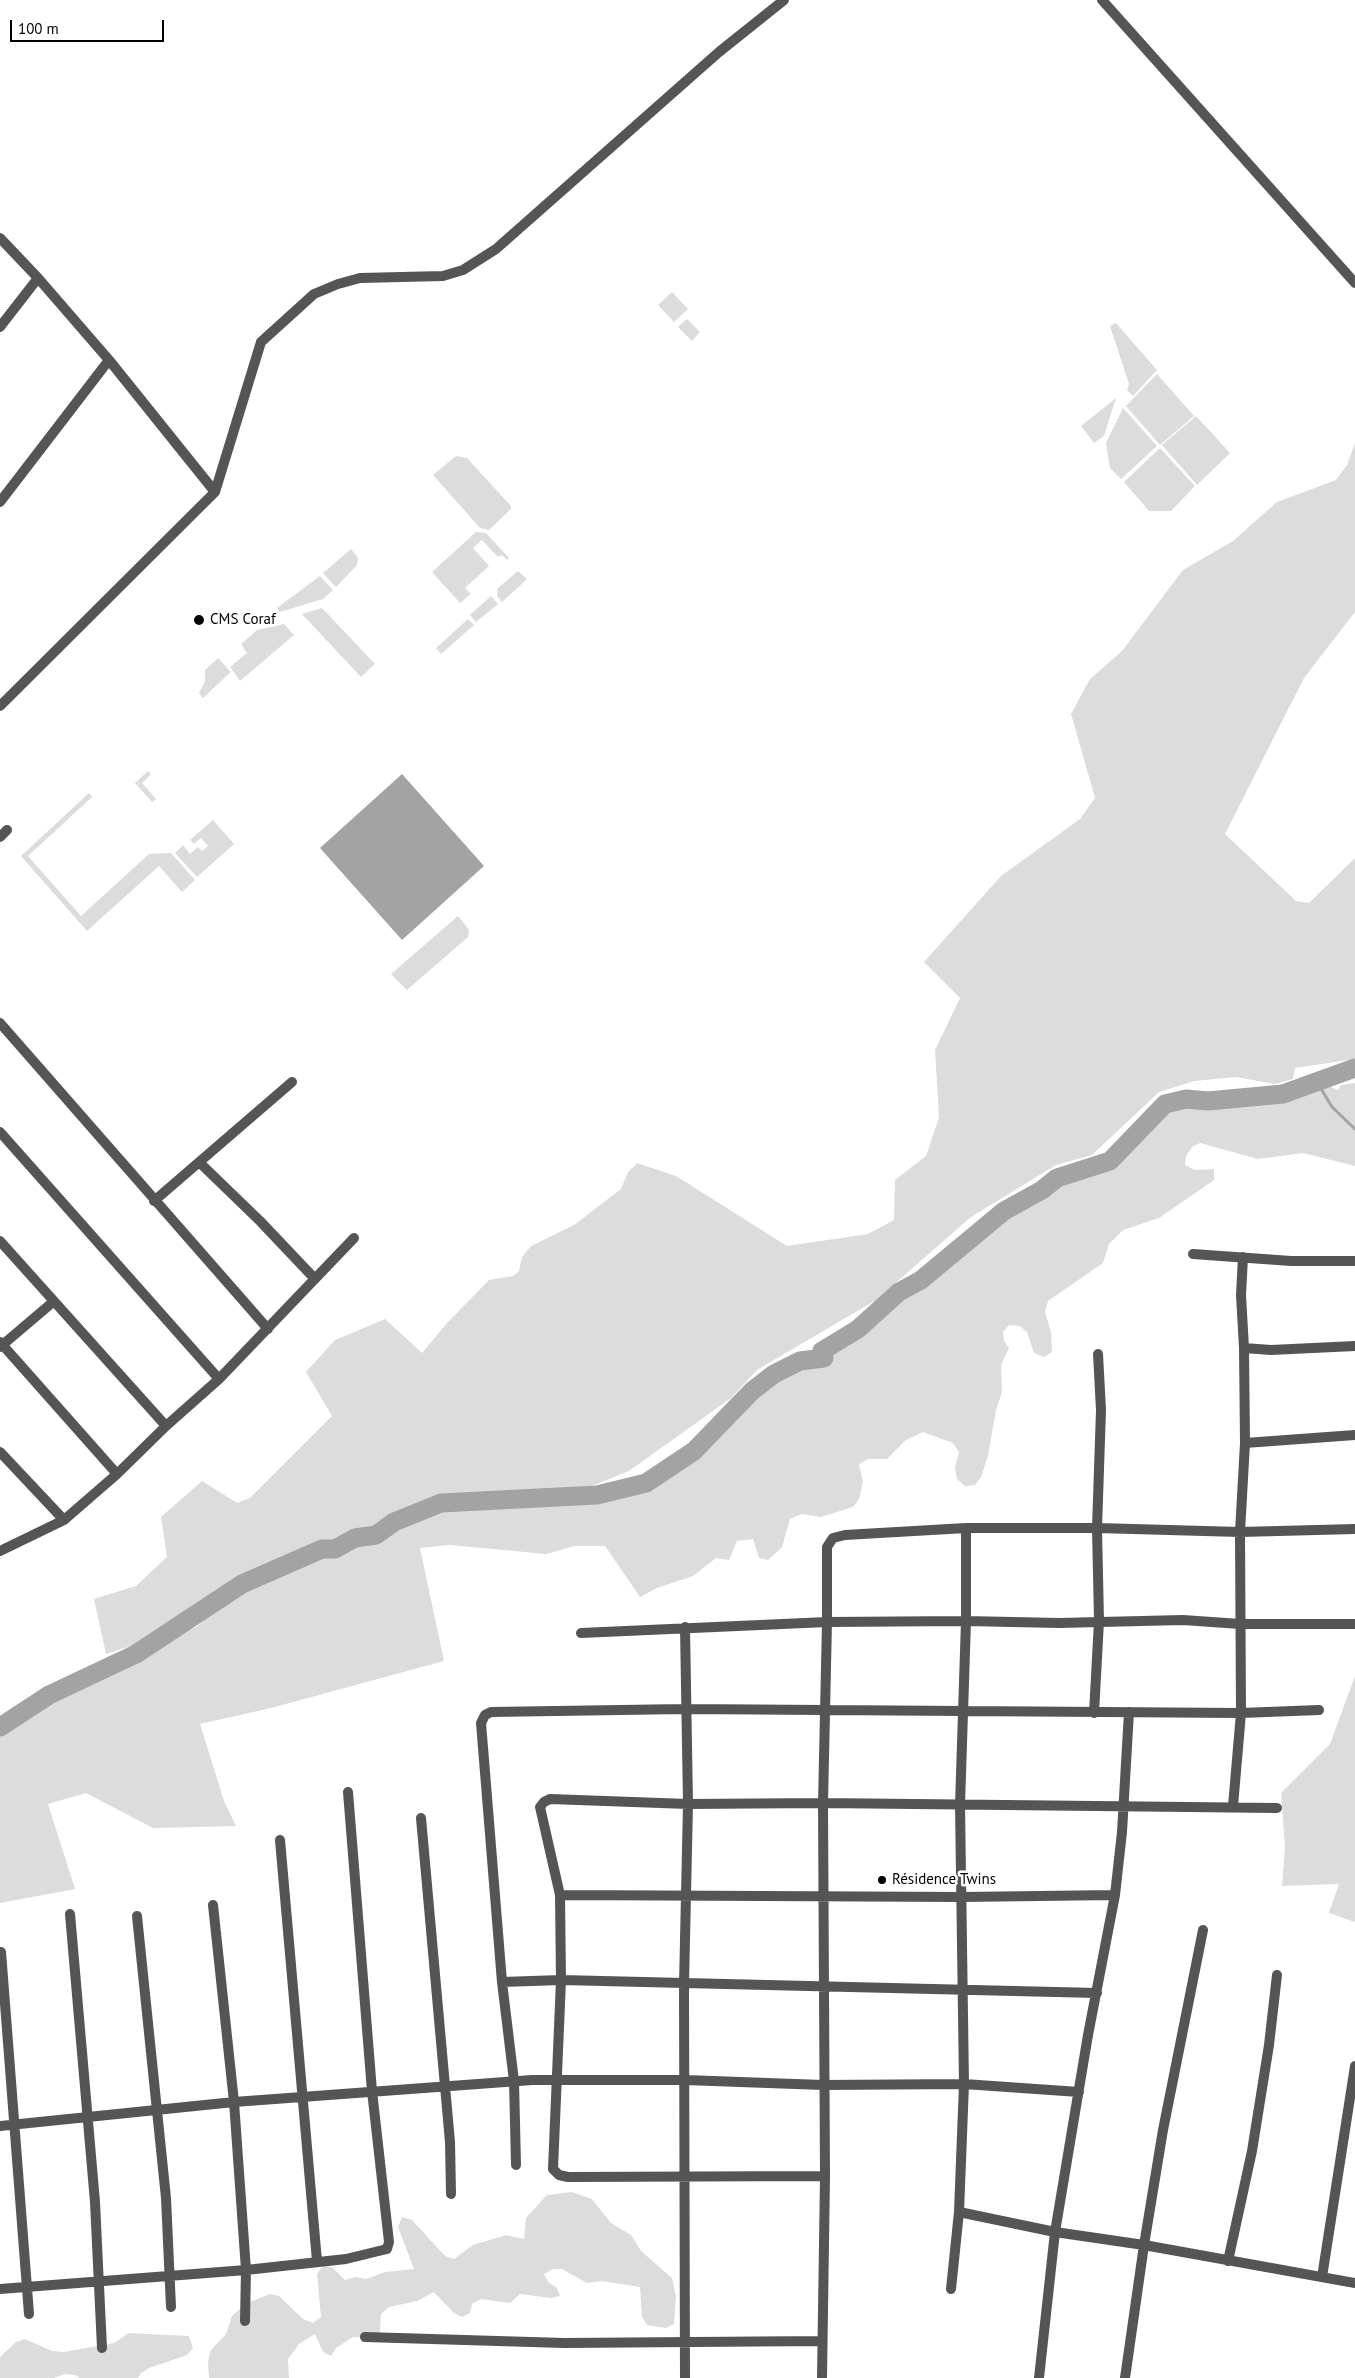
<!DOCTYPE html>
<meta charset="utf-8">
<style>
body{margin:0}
#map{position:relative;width:1355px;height:2378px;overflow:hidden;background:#fff;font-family:"PT Sans",sans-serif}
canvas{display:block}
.scale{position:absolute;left:10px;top:20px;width:154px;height:22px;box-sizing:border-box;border:2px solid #000;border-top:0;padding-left:6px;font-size:15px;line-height:18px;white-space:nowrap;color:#000;-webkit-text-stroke:4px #fff;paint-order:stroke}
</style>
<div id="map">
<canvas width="1355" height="2378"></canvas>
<div class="scale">100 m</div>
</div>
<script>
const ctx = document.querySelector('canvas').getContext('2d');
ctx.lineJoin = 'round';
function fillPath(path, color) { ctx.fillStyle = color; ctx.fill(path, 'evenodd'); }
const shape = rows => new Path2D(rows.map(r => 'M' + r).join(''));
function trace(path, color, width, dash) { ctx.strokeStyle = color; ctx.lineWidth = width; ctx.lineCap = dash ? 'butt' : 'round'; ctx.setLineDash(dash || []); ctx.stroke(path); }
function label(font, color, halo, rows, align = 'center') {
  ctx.font = font + ' "PT Sans",sans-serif'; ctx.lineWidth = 5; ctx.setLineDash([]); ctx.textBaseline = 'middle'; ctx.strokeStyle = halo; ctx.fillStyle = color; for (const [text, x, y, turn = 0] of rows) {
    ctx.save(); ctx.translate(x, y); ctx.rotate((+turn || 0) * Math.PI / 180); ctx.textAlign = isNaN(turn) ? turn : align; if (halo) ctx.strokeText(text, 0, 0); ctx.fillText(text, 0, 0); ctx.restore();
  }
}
const green = shape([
 [672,292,688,309,674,322,658,305],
 [687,319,700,332,692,341,678,327],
 [1116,323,1157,370,1133,396,1127,390,1129,384,1110,326],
 [1157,374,1194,416,1160,445,1126,406],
 [1116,398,1104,436,1094,443,1081,426],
 [1123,408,1157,446,1121,479,1110,468,1106,443],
 [1196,416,1230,453,1197,485,1162,445],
 [1355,443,1355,612,1304,678,1225,834,1296,901,1309,903,1355,858,1355,1059,1295,1068,1293,1079,1275,1084,1236,1077,1194,1081,1159,1092,1092,1155,1056,1165,971,1217,876,1300,757,1370,731,1398,629,1471,592,1486,448,1497,259,1571,146,1641,106,1654,94,1599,136,1586,167,1557,161,1517,202,1481,237,1503,250,1498,332,1416,306,1372,335,1340,385,1319,422,1353,447,1323,489,1280,513,1276,519,1271,522,1257,531,1246,574,1225,621,1189,628,1172,637,1163,676,1176,787,1246,868,1234,894,1220,895,1180,926,1156,939,1117,935,1050,960,998,924,962,1001,876,1080,819,1095,798,1071,714,1090,679,1122,651,1183,570,1233,541,1277,502,1336,480,1347,465],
 [1160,448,1195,486,1171,511,1149,511,1124,482],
 [456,456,467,458,511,506,511,509,489,530,480,528,433,475],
 [476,532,486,533,509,558,507,560,502,555,498,557,482,540,473,548,489,566,465,588,471,594,460,603,432,572],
 [351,549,358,558,357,565,336,587,323,573],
 [518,571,527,579,502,602,497,596,498,588],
 [320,576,333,590,323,599,280,612,277,608],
 [491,596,498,604,476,622,470,615],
 [322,608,375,664,361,677,302,614],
 [468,619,474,625,441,654,436,648],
 [284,624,294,635,240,681,230,667,247,653,241,644,257,630],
 [218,658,231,672,203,698,199,693,205,682,205,670],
 [148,771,151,774,142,783,156,799,152,802,135,783],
 [89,793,92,797,28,856,81,916,149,854,171,853,195,880,182,892,159,866,87,931,21,856],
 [213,820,234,844,197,877,175,853,183,845,190,854,198,847,202,851,208,846,201,838,194,844,190,840],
 [458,916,469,930,468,937,407,990,391,974],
 [1355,1083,1355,1166,1303,1153,1258,1159,1200,1143,1192,1147,1186,1156,1185,1165,1195,1170,1214,1169,1214,1180,1159,1218,1123,1230,1109,1244,1103,1263,1048,1301,1045,1312,1051,1332,1052,1352,1044,1357,1034,1353,1027,1332,1020,1326,1009,1325,1003,1332,1004,1341,1009,1348,1001,1365,1002,1392,996,1410,988,1456,981,1477,975,1485,965,1486,957,1479,955,1468,959,1452,953,1443,923,1432,906,1440,887,1459,868,1459,859,1464,863,1482,859,1499,853,1507,821,1517,802,1514,790,1519,782,1547,768,1560,759,1558,753,1539,737,1541,729,1560,716,1558,693,1576,657,1588,640,1597,605,1546,575,1546,546,1554,450,1545,420,1548,444,1661,271,1708,200,1724,224,1801,236,1826,153,1828,86,1793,48,1804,75,1889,0,1903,0,1731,4,1725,110,1671,137,1662,166,1639,196,1627,240,1591,269,1576,310,1559,377,1538,408,1520,453,1506,511,1503,569,1505,624,1496,660,1481,703,1450,754,1396,796,1371,825,1364,834,1348,859,1334,905,1294,925,1284,957,1256,966,1253,992,1226,1058,1185,1109,1167,1159,1118,1175,1109,1193,1105,1276,1100,1329,1086,1338,1090,1341,1085],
 [1355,1676,1355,1922,1329,1913,1339,1884,1282,1886,1285,1846,1281,1793,1330,1744],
 [572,2192,592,2199,611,2223,631,2235,641,2251,672,2278,676,2296,674,2324,666,2328,647,2325,642,2317,640,2287,602,2281,587,2283,562,2269,553,2269,544,2274,548,2282,557,2288,560,2296,551,2298,520,2294,510,2303,481,2299,472,2304,470,2313,462,2317,454,2313,434,2292,417,2301,389,2307,381,2314,380,2332,373,2338,353,2337,336,2348,331,2356,323,2352,315,2334,299,2344,288,2359,289,2378,209,2378,208,2361,211,2350,226,2334,232,2316,247,2303,270,2294,279,2296,303,2319,313,2323,321,2317,317,2274,323,2266,332,2267,345,2280,356,2277,366,2279,385,2272,414,2269,398,2227,402,2217,412,2220,445,2256,454,2259,473,2245,506,2235,524,2239,526,2218,547,2195],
 [129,2333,189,2336,193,2348,187,2355,149,2368,141,2373,138,2378,80,2378,75,2375,65,2374,54,2378,0,2378,0,2357,16,2342,25,2339,52,2351,64,2352,114,2343]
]);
const water = shape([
 [402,774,484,866,402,940,320,848]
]);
const stream = shape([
 [1317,1082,1332,1107,1355,1129]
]);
const river = shape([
 [0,1727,49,1695,136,1654,242,1584,322,1549,335,1549,355,1538,376,1535,394,1522,441,1503,597,1495,646,1483,694,1451,752,1391,774,1374,800,1361,824,1358,822,1351,858,1329,899,1292,921,1280,1004,1211,1042,1190,1057,1178,1110,1161,1165,1104,1186,1099,1208,1101,1283,1094,1355,1068]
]);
const minor = shape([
 [1102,0,1355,283],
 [0,238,38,278,109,360,215,492],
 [0,327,38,278],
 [0,502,109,360],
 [0,706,215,492,261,342,314,294,338,284,360,278,443,276,463,270,496,249,719,52,784,0],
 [0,837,7,830],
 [0,1023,268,1329],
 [0,1132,219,1379],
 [200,1163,260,1221,315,1279],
 [154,1201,292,1082],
 [0,1241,166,1426],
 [1193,1254,1291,1261,1355,1261],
 [0,1342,117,1474],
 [0,1347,53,1302],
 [1244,1348,1271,1350,1355,1346],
 [1245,1443,1355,1435],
 [0,1452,64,1520],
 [0,1551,64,1520,117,1474,166,1426,219,1379,354,1238],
 [685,1627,688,1804,684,1985,685,2378],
 [581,1633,827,1622,966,1621,1059,1623,1183,1620,1240,1624,1355,1624],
 [1094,1713,1099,1621,1097,1528,1101,1410,1098,1354],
 [1233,1806,1241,1713,1240,1532,1245,1443,1244,1348,1241,1295,1243,1257],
 [421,1818,450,2142,451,2194],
 [280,1840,317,2261],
 [560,1895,962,1897,1115,1895],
 [213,1905,234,2102,246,2270,245,2321],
 [70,1914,95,2202,102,2348],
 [137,1916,166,2198,171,2307],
 [1,1952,29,2314],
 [502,1982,561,1980,1097,1993],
 [0,2126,234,2102,532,2080,685,2080,823,2085,964,2084,1079,2092],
 [516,2165,514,2081,502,1982,481,1723,485,1715,491,1712,685,1709,1241,1713,1319,1710],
 [825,2176,568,2177,559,2175,553,2169,561,1980,560,1895,540,1807,544,1802,550,1799,688,1804,823,1803,1277,1808],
 [959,2212,1055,2232,1144,2245,1163,2130,1203,1930],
 [1228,2261,1252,2151,1269,2045,1277,1975],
 [1322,2277,1355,2066],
 [0,2289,246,2270,346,2259,387,2249,389,2242,372,2091,348,1792],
 [951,2289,959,2212,964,2084,960,1805,966,1621,966,1528],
 [365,2337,564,2343,822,2341],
 [822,2378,825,2176,823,1803,827,1622,827,1547,833,1538,845,1535,966,1528,1097,1528,1240,1532,1355,1529],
 [1039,2378,1055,2232,1088,2035,1115,1895,1122,1832,1129,1712],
 [1125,2378,1144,2245,1355,2283]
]);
const markers = [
 [199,620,6,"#000"],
 [882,1880,5,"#000"]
];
const poiNames = [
 ["CMS Coraf",210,620],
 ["Résidence Twins",892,1880]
];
fillPath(green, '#dcdcdc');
fillPath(water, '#a3a3a3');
trace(stream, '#a3a3a3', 3);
trace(river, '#a3a3a3', 19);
trace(minor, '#555', 10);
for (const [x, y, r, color] of markers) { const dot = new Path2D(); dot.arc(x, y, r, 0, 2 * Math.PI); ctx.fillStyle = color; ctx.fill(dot); trace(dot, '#fff', 2); }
label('15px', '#000', '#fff', poiNames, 'left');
</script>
